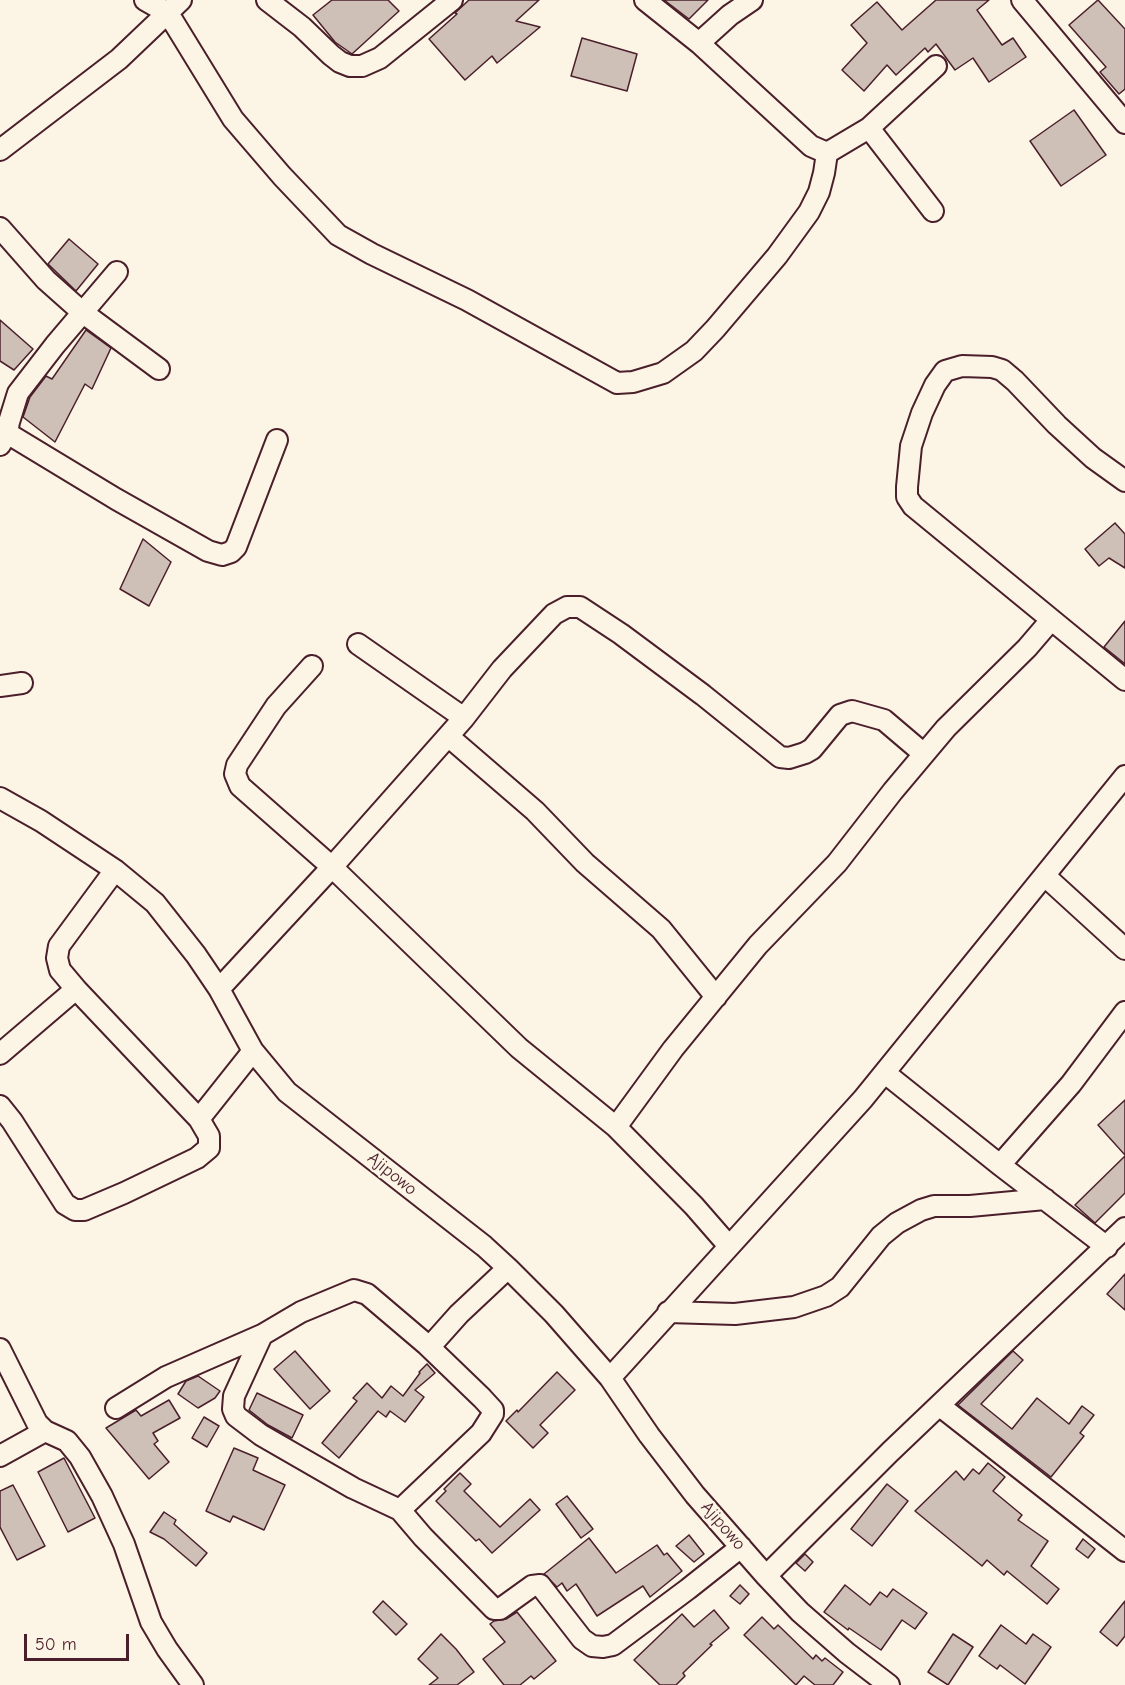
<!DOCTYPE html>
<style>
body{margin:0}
#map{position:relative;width:1125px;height:1685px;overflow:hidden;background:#fcf5e5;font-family:"Comic Neue",sans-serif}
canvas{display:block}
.scale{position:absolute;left:24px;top:1634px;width:105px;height:27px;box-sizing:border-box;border:3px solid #4a1f2b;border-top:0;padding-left:8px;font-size:18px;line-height:21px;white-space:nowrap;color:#4a1f2b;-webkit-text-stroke:4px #fcf5e5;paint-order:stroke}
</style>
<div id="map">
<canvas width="1125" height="1685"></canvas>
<div class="scale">50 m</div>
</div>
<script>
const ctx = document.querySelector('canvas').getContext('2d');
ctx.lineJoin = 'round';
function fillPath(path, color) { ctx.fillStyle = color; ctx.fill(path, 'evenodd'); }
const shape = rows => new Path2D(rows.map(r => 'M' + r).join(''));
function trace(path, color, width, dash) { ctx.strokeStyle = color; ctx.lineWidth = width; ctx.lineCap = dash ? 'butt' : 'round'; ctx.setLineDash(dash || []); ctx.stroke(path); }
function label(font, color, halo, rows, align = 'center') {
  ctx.font = font + ' "Comic Neue",sans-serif'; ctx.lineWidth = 4.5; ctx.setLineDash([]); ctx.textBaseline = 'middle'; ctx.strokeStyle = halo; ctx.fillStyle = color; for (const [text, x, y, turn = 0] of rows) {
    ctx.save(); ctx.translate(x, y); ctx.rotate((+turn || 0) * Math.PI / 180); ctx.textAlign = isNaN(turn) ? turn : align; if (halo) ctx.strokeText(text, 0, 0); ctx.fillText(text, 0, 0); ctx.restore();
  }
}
const building = shape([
 [332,0,388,0,399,11,352,54,335,42,313,15,332,0],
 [469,0,539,0,516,21,540,27,497,63,492,56,465,80,429,39,457,14,455,13,469,0],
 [664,0,708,0,689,19,664,0],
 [936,0,989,0,977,10,1002,45,1013,38,1026,57,989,82,973,58,955,70,936,44,928,52,925,48,896,75,887,65,864,91,842,70,867,43,851,25,877,2,902,30,936,0],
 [1098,0,1125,29,1125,89,1119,94,1100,72,1106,67,1069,25,1098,0],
 [582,38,637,54,627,91,571,76,582,38],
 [1074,110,1106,155,1061,186,1030,141,1074,110],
 [69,239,98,264,76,291,48,264,69,239],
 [0,320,33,349,14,370,0,361,0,320],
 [86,330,111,348,92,389,85,384,55,442,23,417,30,397,46,376,52,379,86,330],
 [1115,523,1125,534,1125,568,1109,558,1099,566,1085,549,1115,523],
 [143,539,171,562,149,606,120,589,143,539],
 [1125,621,1125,664,1104,647,1125,621],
 [1125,1100,1125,1155,1098,1125,1125,1100],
 [1125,1156,1125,1193,1095,1223,1075,1205,1125,1156],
 [1125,1274,1125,1310,1107,1294,1125,1274],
 [295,1351,330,1391,310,1409,274,1369,295,1351],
 [1013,1351,1023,1360,981,1404,1012,1429,1037,1398,1069,1424,1082,1406,1094,1415,1080,1433,1084,1436,1051,1477,958,1405,1013,1351],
 [427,1364,435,1373,415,1390,424,1397,405,1422,390,1411,386,1417,378,1411,339,1458,322,1443,357,1401,353,1398,367,1383,382,1398,391,1386,403,1396,420,1373,419,1372,427,1364],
 [557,1372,575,1390,540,1425,548,1433,533,1448,506,1421,517,1410,518,1412,557,1372],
 [198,1376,220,1391,215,1398,198,1408,178,1394,186,1381,198,1376],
 [257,1393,303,1415,292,1438,268,1425,249,1410,257,1393],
 [169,1400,180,1418,153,1433,158,1441,154,1444,169,1462,149,1479,106,1428,136,1410,141,1416,169,1400],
 [204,1417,219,1426,207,1447,192,1438,204,1417],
 [234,1448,258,1458,253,1470,285,1485,264,1530,233,1516,230,1522,206,1511,234,1448],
 [64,1458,95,1518,68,1532,38,1472,64,1458],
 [988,1463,1005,1477,993,1491,1022,1515,1018,1520,1048,1541,1031,1566,1059,1589,1047,1604,1007,1571,1004,1575,987,1560,982,1566,915,1511,956,1471,964,1480,973,1469,979,1474,988,1463],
 [460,1473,471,1484,464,1491,500,1527,530,1499,540,1510,492,1553,479,1539,476,1541,436,1501,446,1491,444,1489,460,1473],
 [887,1484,908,1501,872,1546,851,1529,887,1484],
 [13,1485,45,1546,17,1560,0,1527,0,1491,13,1485],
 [567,1496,593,1529,581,1538,556,1504,567,1496],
 [164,1512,176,1520,174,1524,207,1553,196,1566,164,1539,150,1532,164,1512],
 [689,1535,704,1554,694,1562,676,1546,689,1535],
 [589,1538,616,1573,657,1545,664,1555,667,1553,682,1571,650,1597,643,1586,597,1616,576,1584,567,1591,562,1583,557,1587,544,1574,589,1538],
 [1083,1539,1095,1549,1088,1558,1076,1549,1083,1539],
 [805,1554,813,1562,805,1571,796,1563,805,1554],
 [740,1585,749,1594,740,1604,730,1596,740,1585],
 [845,1585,870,1605,880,1592,887,1597,893,1589,927,1613,915,1629,902,1620,881,1650,849,1628,848,1630,824,1612,845,1585],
 [383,1601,407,1624,396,1635,373,1612,383,1601],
 [1125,1601,1125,1636,1117,1646,1100,1632,1125,1601],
 [714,1610,729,1628,710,1644,712,1645,683,1673,685,1676,676,1685,660,1685,634,1660,682,1614,694,1627,714,1610],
 [517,1612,556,1661,534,1679,531,1676,520,1685,504,1685,483,1659,505,1642,490,1624,494,1621,506,1619,517,1612],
 [762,1617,774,1629,778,1625,813,1659,816,1655,822,1661,825,1658,843,1672,833,1685,815,1685,804,1676,796,1685,744,1635,762,1617],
 [1001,1625,1026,1644,1033,1634,1051,1647,1025,1684,1000,1665,997,1669,979,1656,1001,1625],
 [441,1634,456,1649,474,1672,457,1685,429,1685,438,1678,418,1659,441,1634],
 [953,1634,973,1647,948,1685,928,1672,953,1634]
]);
const minor = shape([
 [145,0,168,13,233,119,282,176,338,235,372,254,467,300,617,383,633,382,663,373,694,351,715,329,777,256,809,212,819,192,824,173,827,153],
 [267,0,302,27,331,55,340,62,350,66,362,66,380,58,452,0],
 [645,0,699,43,811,146,827,153,869,128,933,211],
 [1022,0,1125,123],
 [699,43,730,15,752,0],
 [869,128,936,66],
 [0,150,119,59,181,0],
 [0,228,46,280,82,312,159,369],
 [7,433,116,499,208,551,222,555,231,552,236,547,277,440],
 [0,445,7,433,9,422,18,393,55,345,117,272],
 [1125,481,1093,458,1057,425,1015,381,1002,370,992,367,962,366,945,371,935,385,922,413,911,446,907,487,907,497,913,506,1125,680],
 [358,644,464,718],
 [312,666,276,706,237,765,235,774,240,786,332,867,519,1048,616,1127,694,1206,728,1245],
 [0,686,22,683],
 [448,736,535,811,585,863,661,929,716,997],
 [0,798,41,821,115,870,155,903,196,955,219,989,253,1051,287,1092,484,1246,508,1268,554,1314,610,1378,649,1435,695,1495,766,1576,800,1612,847,1653,889,1685],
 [1045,876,1125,949],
 [219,989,332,867,464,718,502,669,554,614,567,607,580,607,621,634,703,695,780,757,789,758,805,753,812,749,840,715,852,711,884,720,924,754],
 [0,1054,76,989,60,970,57,958,59,946,115,870],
 [885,1073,1000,1165,1107,1247],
 [0,1106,12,1121,65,1204,75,1210,84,1210,124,1193,197,1158,209,1148,209,1136,199,1119,76,989],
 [199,1119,253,1051],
 [616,1127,673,1049,758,945,837,863,893,791,946,728,1027,648,1051,620],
 [1000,1165,1071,1084,1125,1012],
 [508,1268,459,1314,434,1342,427,1345,367,1294,354,1290,301,1312,262,1335,234,1396,233,1409,236,1416,261,1435,353,1488,400,1510,423,1537,494,1609,500,1609,532,1586,540,1585,582,1639,592,1646,603,1647,613,1645,688,1589,741,1547],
 [668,1312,735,1314,794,1307,826,1296,840,1287,881,1236,897,1223,921,1210,934,1206,970,1206,1045,1199],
 [0,1349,37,1423,45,1431,0,1456],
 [610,1378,863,1099,1125,776],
 [940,1406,1125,1551],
 [116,1408,166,1377,262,1335],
 [45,1431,67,1441,80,1457,102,1496,124,1544,151,1622,167,1649,193,1685],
 [400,1510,481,1433,493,1414,493,1410,482,1398,427,1345],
 [766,1576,890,1452,1125,1228]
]);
const streetNames = [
 ["Ajipowo",392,1174,39],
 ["Ajipowo",723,1526,49]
];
fillPath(building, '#cfc0b7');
trace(building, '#4a1f2b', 1.5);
trace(minor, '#4a1f2b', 24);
trace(minor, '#fcf5e5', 20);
label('18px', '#4a1f2b', '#fcf5e5', streetNames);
</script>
